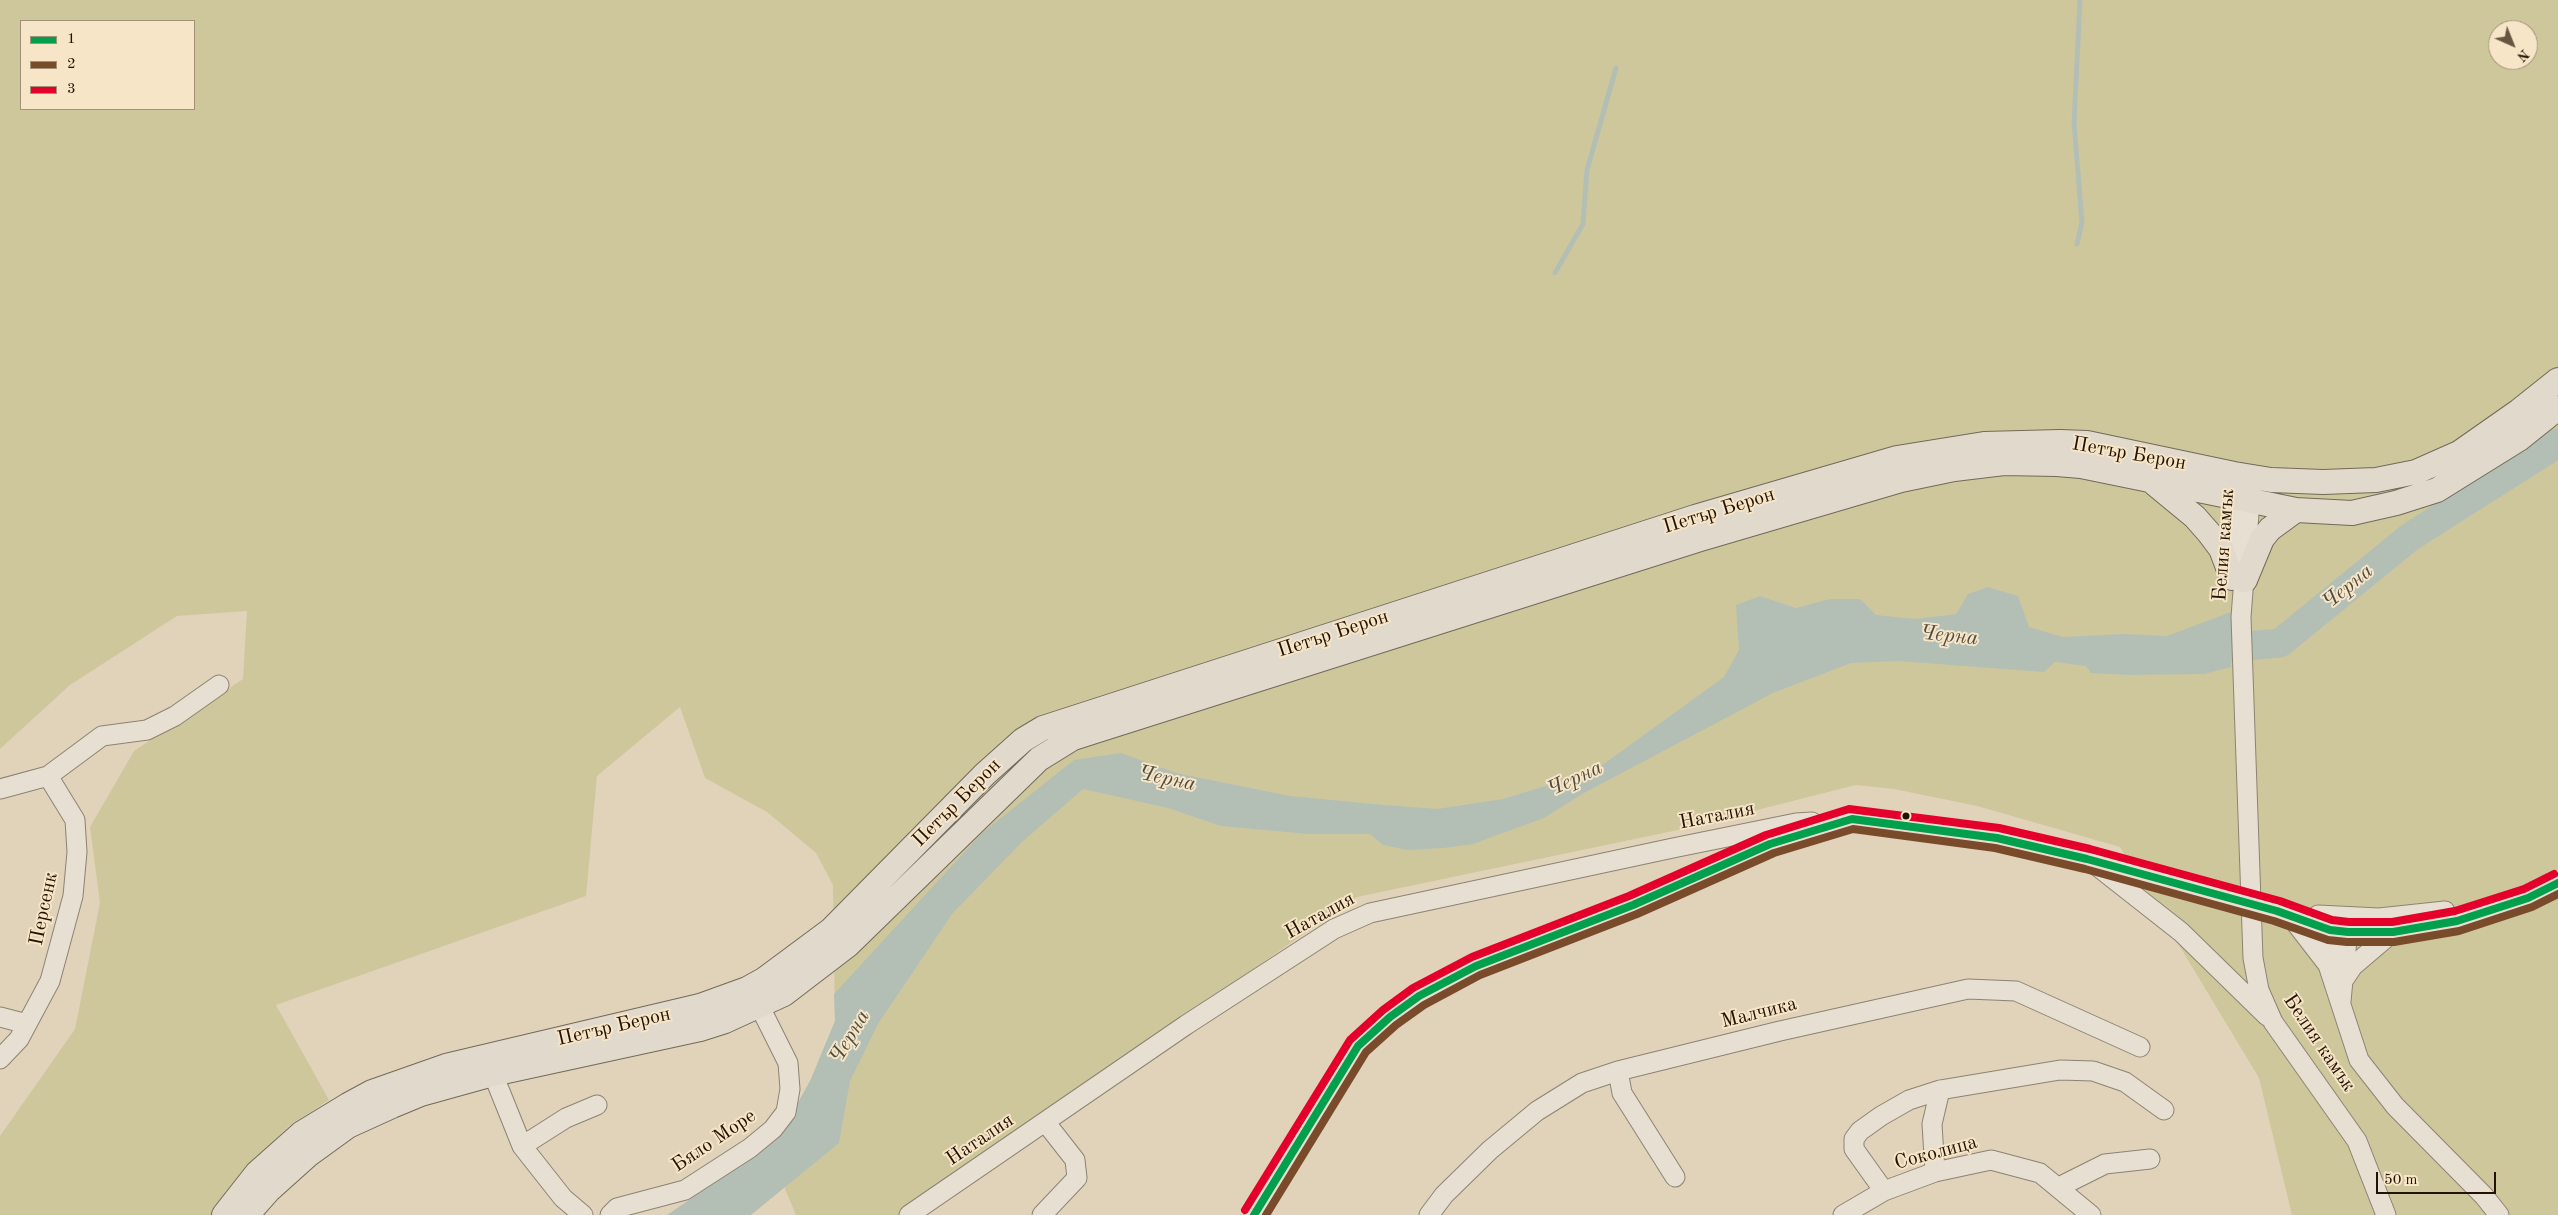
<!DOCTYPE html>
<meta charset="utf-8">
<style>
body{margin:0}
#map{position:relative;width:2558px;height:1215px;overflow:hidden;background:#e1d3b9;font-family:"Old Standard TT",serif}
canvas{display:block}
.legend{position:absolute;left:20px;top:20px;width:175px;height:90px;box-sizing:border-box;background:#f6e5c7;border:1px solid #a29177;margin:0;padding:6px 9px;list-style:none;font-size:15px;color:#241200}
.legend li{display:flex;align-items:center;gap:10px;height:25px}
.legend b{width:25px;border:1px solid #a29177}
.north{position:absolute;left:2488px;top:20px;width:50px;height:50px;box-sizing:border-box;background:#f6e5c7;border:1px solid #a29177;border-radius:50%;rotate:136deg;font-size:14px;font-weight:700;line-height:20px;text-align:center;color:#241200}
.north::after{content:'';display:block;margin:auto;width:18px;height:22px;background:#665641;clip-path:polygon(50% 0,100% 100%,50% 72%,0 100%)}
.scale{position:absolute;left:2376px;top:1172px;width:120px;height:22px;box-sizing:border-box;border:2px solid #241200;border-top:0;padding-left:6px;font-size:15px;line-height:18px;white-space:nowrap;color:#241200;-webkit-text-stroke:4px #f6e5c7;paint-order:stroke}
</style>
<div id="map">
<canvas width="2558" height="1215"></canvas>
<ul class="legend">
<li><b style="height:6px;background:#029f4d"></b>1</li>
<li><b style="height:6px;background:#7a4b2a"></b>2</li>
<li><b style="height:6px;background:#e4002b"></b>3</li>
</ul>
<div class="north">N</div>
<div class="scale">50 m</div>
</div>
<script>
const ctx = document.querySelector('canvas').getContext('2d');
ctx.lineJoin = 'round';
function fillPath(path, color) { ctx.fillStyle = color; ctx.fill(path, 'evenodd'); }
const shape = rows => new Path2D(rows.map(r => 'M' + r).join(''));
function trace(path, color, width, dash) { ctx.strokeStyle = color; ctx.lineWidth = width; ctx.lineCap = dash ? 'butt' : 'round'; ctx.setLineDash(dash || []); ctx.stroke(path); }
function label(font, color, halo, rows, align = 'center') {
  ctx.font = font + ' "Old Standard TT",serif'; ctx.lineWidth = 4; ctx.setLineDash([]); ctx.textBaseline = 'middle'; ctx.strokeStyle = halo; ctx.fillStyle = color; for (const [text, x, y, turn = 0] of rows) {
    ctx.save(); ctx.translate(x, y); ctx.rotate((+turn || 0) * Math.PI / 180); ctx.textAlign = isNaN(turn) ? turn : align; if (halo) ctx.strokeText(text, 0, 0); ctx.fillText(text, 0, 0); ctx.restore();
  }
}
const green = shape([
 [0,0,2558,0,2558,1215,2292,1215,2259,1078,2120,847,1977,806,1894,789,1856,785,1678,830,1357,897,899,1215,796,1215,785,1189,811,1079,835,1021,833,885,816,853,767,812,705,778,680,707,597,776,586,896,276,1005,329,1100,289,1126,259,1155,214,1215,0,1215,0,1136,75,1029,100,903,90,827,134,751,243,679,247,611,177,616,70,685,0,749],
 [21,21,194,21,194,109,21,109],
 [2498,30,2528,30,2528,60,2498,60]
]);
const water = shape([
 [1988,587,2018,596,2029,627,2063,637,2123,634,2167,636,2231,612,2231,667,2204,674,2129,675,2091,673,2086,666,2055,662,2044,672,1898,661,1851,663,1773,693,1584,793,1544,818,1473,844,1444,848,1408,850,1383,845,1370,834,1309,834,1221,826,1168,808,1083,789,1022,842,952,914,878,1024,850,1081,839,1143,751,1215,667,1215,743,1163,785,1126,811,1079,835,1021,834,994,982,833,1074,760,1121,753,1176,773,1290,796,1373,804,1437,809,1503,799,1594,771,1724,677,1739,650,1736,605,1760,596,1796,608,1830,599,1860,599,1876,615,1916,619,1956,614,1968,594]
]);
const stream = shape([
 [2077,244,2082,223,2074,123,2080,0],
 [1555,273,1583,224,1587,170,1616,68]
]);
const river = shape([
 [2191,651,2280,643,2410,537,2558,443]
]);
const minor = shape([
 [2251,488,2241,617,2253,958,2259,990,2273,1022,2357,1141,2386,1215],
 [2232,572,2233,484],
 [0,789,48,776,102,736,147,730,175,716,219,685],
 [2097,866,2181,932,2267,1016],
 [2277,911,2330,930,2365,934,2393,932,2420,929,2494,910,2528,898,2558,883],
 [2318,915,2379,918,2445,911],
 [2291,917,2328,965],
 [2330,917,2328,965,2359,1060,2395,1106,2484,1196,2499,1215],
 [2345,978,2353,966,2393,932],
 [2341,1001,2349,919],
 [0,1017,27,1024,50,981,73,896,77,852,75,820,48,776],
 [0,1059,19,1039,27,1024],
 [1618,1071,1622,1093,1675,1177],
 [493,1074,522,1146,563,1198,583,1215],
 [522,1146,566,1118,597,1105],
 [1935,1172,1932,1124,1940,1090],
 [2059,1187,2105,1164,2150,1159],
 [1884,1191,1854,1149,1854,1139,1860,1131,1881,1116,1909,1100,1940,1090,2060,1070,2093,1071,2125,1082,2164,1110],
 [610,1215,617,1208,685,1190,750,1148,773,1129,786,1112,790,1089,788,1063,760,1007],
 [909,1215,1186,1025,1334,929,1370,913,1673,848,1796,823,1812,822],
 [1042,1215,1077,1178,1075,1160,1046,1123],
 [1254,1215,1358,1046,1390,1017,1419,996,1476,966,1633,905,1770,844,1852,819,1997,838,2087,859,2227,898],
 [1429,1215,1444,1195,1490,1150,1537,1111,1582,1083,1618,1071,1780,1031,1968,989,2016,991,2140,1047],
 [1843,1215,1884,1191,1935,1172,1991,1160,2040,1173,2091,1215]
]);
const major = shape([
 [2155,484,2195,517,2209,533,2221,549,2232,578],
 [2245,580,2262,539,2270,529,2296,510],
 [224,1215,257,1173,302,1133,348,1105,372,1092,446,1066,700,1006,747,989,765,979,831,930,985,774,1023,740,1043,728,1695,517,1897,458,1984,444,2060,442,2087,443,2234,474,2271,480,2323,482,2376,480,2416,472,2459,453,2519,411,2558,380],
 [247,1215,269,1190,308,1155,348,1126,392,1106,421,1094,493,1074,700,1029,725,1021,784,994,848,945,1039,759,1073,738,1098,730,1700,539,1901,480,1954,469,2004,463,2057,464,2081,466,2296,510,2352,513,2396,503,2437,490,2519,439,2558,408]
]);
const minorBridge = shape([
 [2227,898,2277,911]
]);
const bus1 = shape([
 [1254,1215,1358,1046,1390,1017,1419,996,1476,966,1633,905,1770,844,1852,819,1997,838,2087,859,2277,911,2330,930,2348,932,2393,932,2457,921,2528,898,2558,883]
]);
const bus2 = shape([
 [1266,1215,1366,1052,1396,1025,1424,1005,1480,975,1637,914,1774,853,1853,829,1995,848,2085,869,2274,921,2328,940,2347,942,2394,942,2459,931,2532,907,2558,894]
]);
const bus3 = shape([
 [1245,1210,1350,1040,1383,1010,1413,988,1472,957,1629,896,1766,835,1849,809,1999,828,2090,849,2280,901,2332,920,2349,922,2392,922,2455,911,2524,889,2554,874]
]);
const markers = [
 [1906,816,4.5,"#241200"]
];
const streetNames = [
 ["Петър Берон",2129,454,10],
 ["Петър Берон",1719,511,-17],
 ["Белия камък",2224,545,-86],
 ["Петър Берон",1333,634,-18],
 ["Петър Берон",957,803,-45],
 ["Наталия",1717,816,-11],
 ["Персенк",44,909,-78],
 ["Наталия",1320,916,-29],
 ["Малчика",1759,1013,-14],
 ["Петър Берон",614,1027,-13],
 ["Белия камък",2319,1043,56],
 ["Наталия",980,1140,-34],
 ["Бяло Море",714,1141,-34],
 ["Соколица",1936,1153,-15]
];
const waterNames = [
 ["Черна",2348,587,-39],
 ["Черна",1949,636,6],
 ["Черна",1167,779,12],
 ["Черна",1575,779,-25],
 ["Черна",850,1037,-59]
];
fillPath(green, '#cfc79c');
fillPath(water, '#b3bfb5');
trace(stream, '#b3bfb5', 5);
trace(river, '#b3bfb5', 29);
trace(minor, '#8d8373', 21);
trace(major, '#72695a', 26);
trace(minor, '#e6dfd2', 19);
trace(major, '#e1d9cb', 24);
trace(minorBridge, '#8d8373', 21, []);
trace(minorBridge, '#e6dfd2', 19);
trace(bus1, '#029f4d', 8);
trace(bus2, '#7a4b2a', 8);
trace(bus3, '#e4002b', 8);
for (const [x, y, r, color] of markers) { const dot = new Path2D(); dot.arc(x, y, r, 0, 2 * Math.PI); ctx.fillStyle = color; ctx.fill(dot); trace(dot, '#f6e5c7', 2); }
label('20px', '#241200', '#f6e5c7', streetNames);
label('italic 21px', '#4f4c3f', '#f6e5c7', waterNames);
</script>
